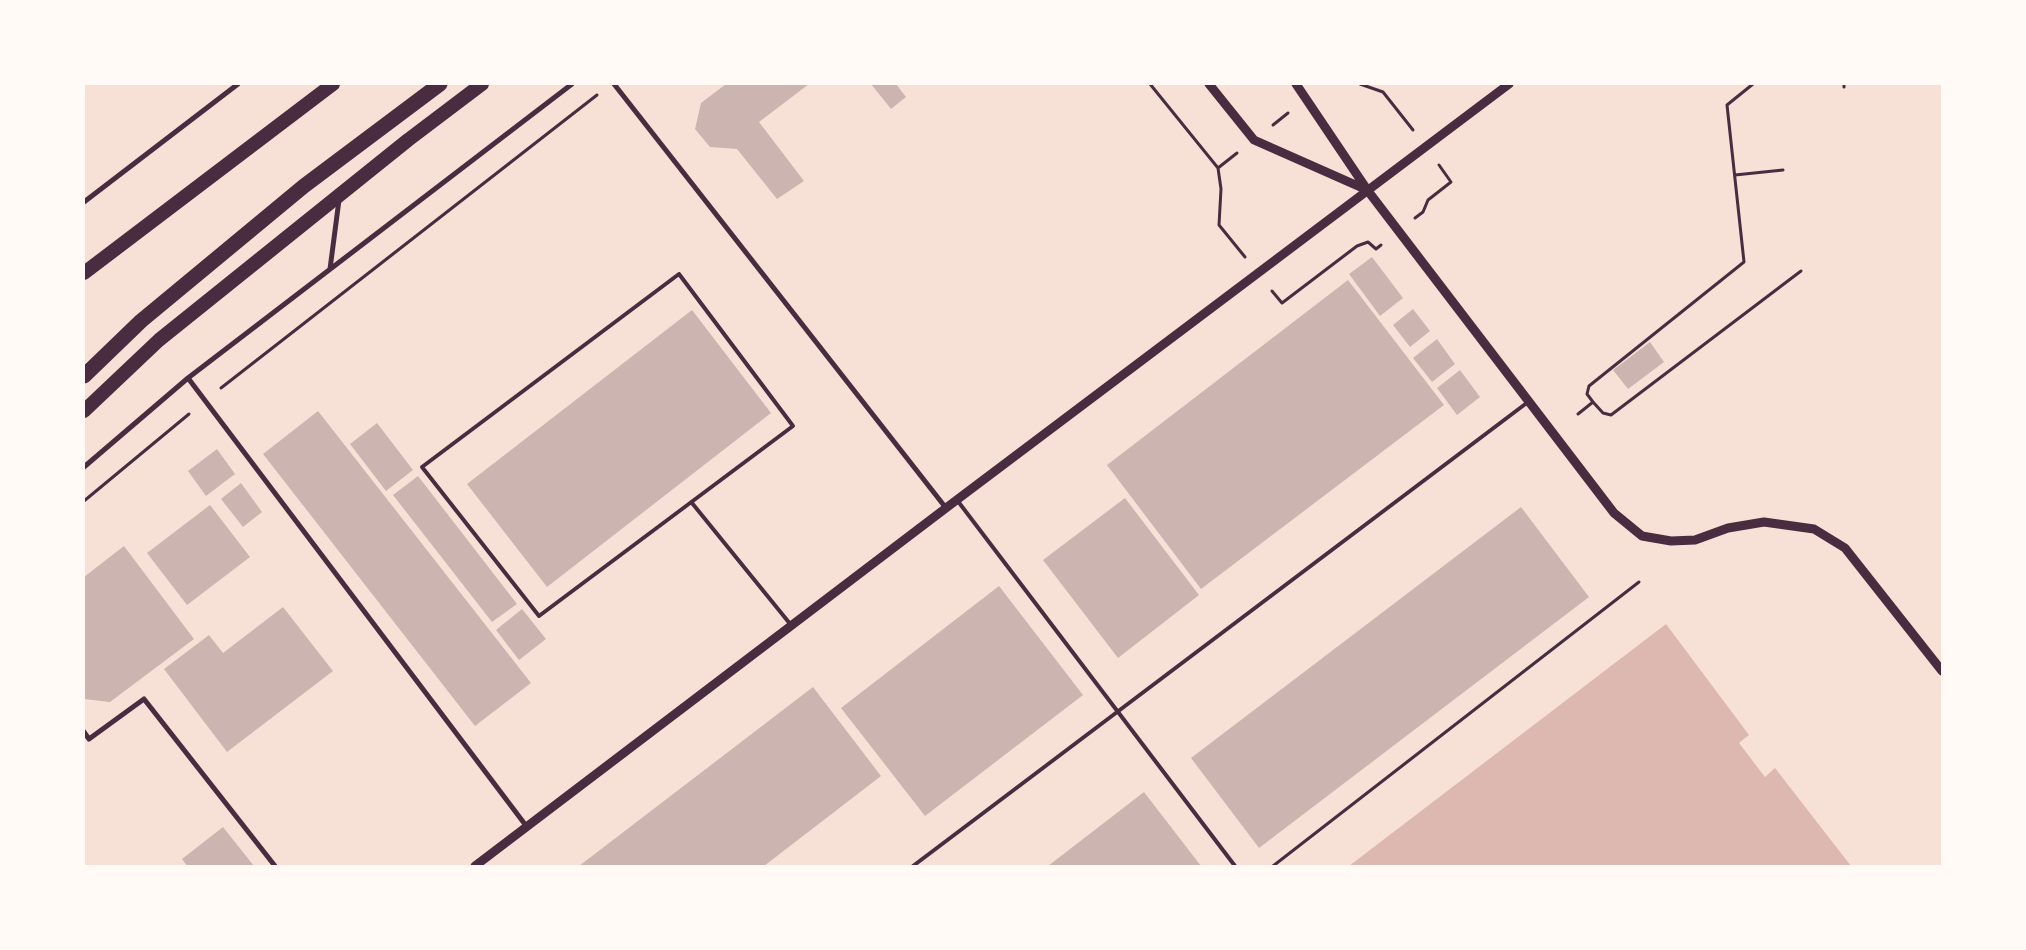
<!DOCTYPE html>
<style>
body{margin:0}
#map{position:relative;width:2026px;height:950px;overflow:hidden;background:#f7e1d7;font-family:Cabin,sans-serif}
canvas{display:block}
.frame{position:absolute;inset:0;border:85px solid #fffaf5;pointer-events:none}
</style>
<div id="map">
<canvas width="2026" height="950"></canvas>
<div class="frame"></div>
</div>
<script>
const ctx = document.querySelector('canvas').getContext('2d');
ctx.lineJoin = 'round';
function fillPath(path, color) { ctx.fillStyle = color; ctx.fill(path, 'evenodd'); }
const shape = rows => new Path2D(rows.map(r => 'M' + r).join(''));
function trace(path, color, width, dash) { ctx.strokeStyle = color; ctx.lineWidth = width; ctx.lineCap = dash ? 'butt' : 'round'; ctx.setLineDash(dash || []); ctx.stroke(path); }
const water = shape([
 [1666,624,1749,735,1739,743,1765,777,1775,768,1851,866,1349,866]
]);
const building = shape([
 [726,84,809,84,759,122,804,181,777,199,737,149,710,147,695,129,701,103],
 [871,84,896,84,906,97,891,109],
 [1372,257,1403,298,1380,316,1349,274],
 [1348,280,1444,405,1201,589,1107,465],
 [1413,309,1430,331,1410,347,1393,325],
 [692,310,771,413,547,587,467,484],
 [1437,339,1455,364,1432,382,1413,358],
 [1650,342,1664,362,1628,389,1613,370],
 [1460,370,1480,397,1457,415,1437,388],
 [318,411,531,683,475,726,263,454],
 [377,423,413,470,386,491,350,444],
 [217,449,235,474,206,496,188,471],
 [418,476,517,604,492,622,393,495],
 [241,483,262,512,243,527,221,499],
 [1125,498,1199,595,1118,658,1043,560],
 [210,505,250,557,187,605,147,553],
 [1521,507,1589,597,1259,848,1191,758],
 [124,546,194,639,110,702,84,699,84,577],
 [999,586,1083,695,925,816,841,708],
 [283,607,333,671,227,752,164,669,209,635,223,653],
 [522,609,546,639,519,660,496,630],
 [813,687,881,776,764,866,579,866],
 [1144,792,1201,866,1048,866],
 [223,827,254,866,187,866,182,859]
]);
const path = shape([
 [1150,84,1218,168,1221,189,1219,225,1245,257],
 [1360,84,1383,92,1413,130],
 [1844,84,1844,87],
 [1273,125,1288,113],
 [1218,168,1237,153],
 [1735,175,1783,170],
 [1415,218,1423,212,1428,200,1451,182,1439,165],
 [1272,291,1282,303,1357,246,1368,242,1376,249,1381,245],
 [221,388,597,95],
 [1593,402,1603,413,1611,415,1801,271],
 [1578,414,1593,402,1587,394,1589,386,1744,262,1727,105,1753,84],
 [84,501,189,414],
 [1273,866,1639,582]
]);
const service = shape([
 [679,274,793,426,539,616,422,467,679,274],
 [957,500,1235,866],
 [692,503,791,625],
 [913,866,1528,402]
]);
const minor = shape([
 [614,84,946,508],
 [84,202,238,84],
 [330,269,339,200],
 [188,378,527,827],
 [84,467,188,378,572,84],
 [84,732,89,739,144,699,275,866]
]);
const tertiary = shape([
 [1209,84,1254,140,1367,190],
 [1296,84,1368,191,1614,513,1642,536,1671,541,1695,540,1728,528,1764,522,1814,529,1845,548,1942,671],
 [475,866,946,508,1509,84]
]);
const trunk = shape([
 [84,273,333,84],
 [84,411,159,340,408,140,482,84]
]);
const motorway = shape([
 [84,376,141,321,304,186,440,84]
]);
fillPath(water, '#dcb8b0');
fillPath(building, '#ccb4b1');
trace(path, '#4a2c40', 3);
trace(service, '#4a2c40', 4);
trace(minor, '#4a2c40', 5);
trace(tertiary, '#4a2c40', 9);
trace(trunk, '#4a2c40', 14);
trace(motorway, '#4a2c40', 15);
</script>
